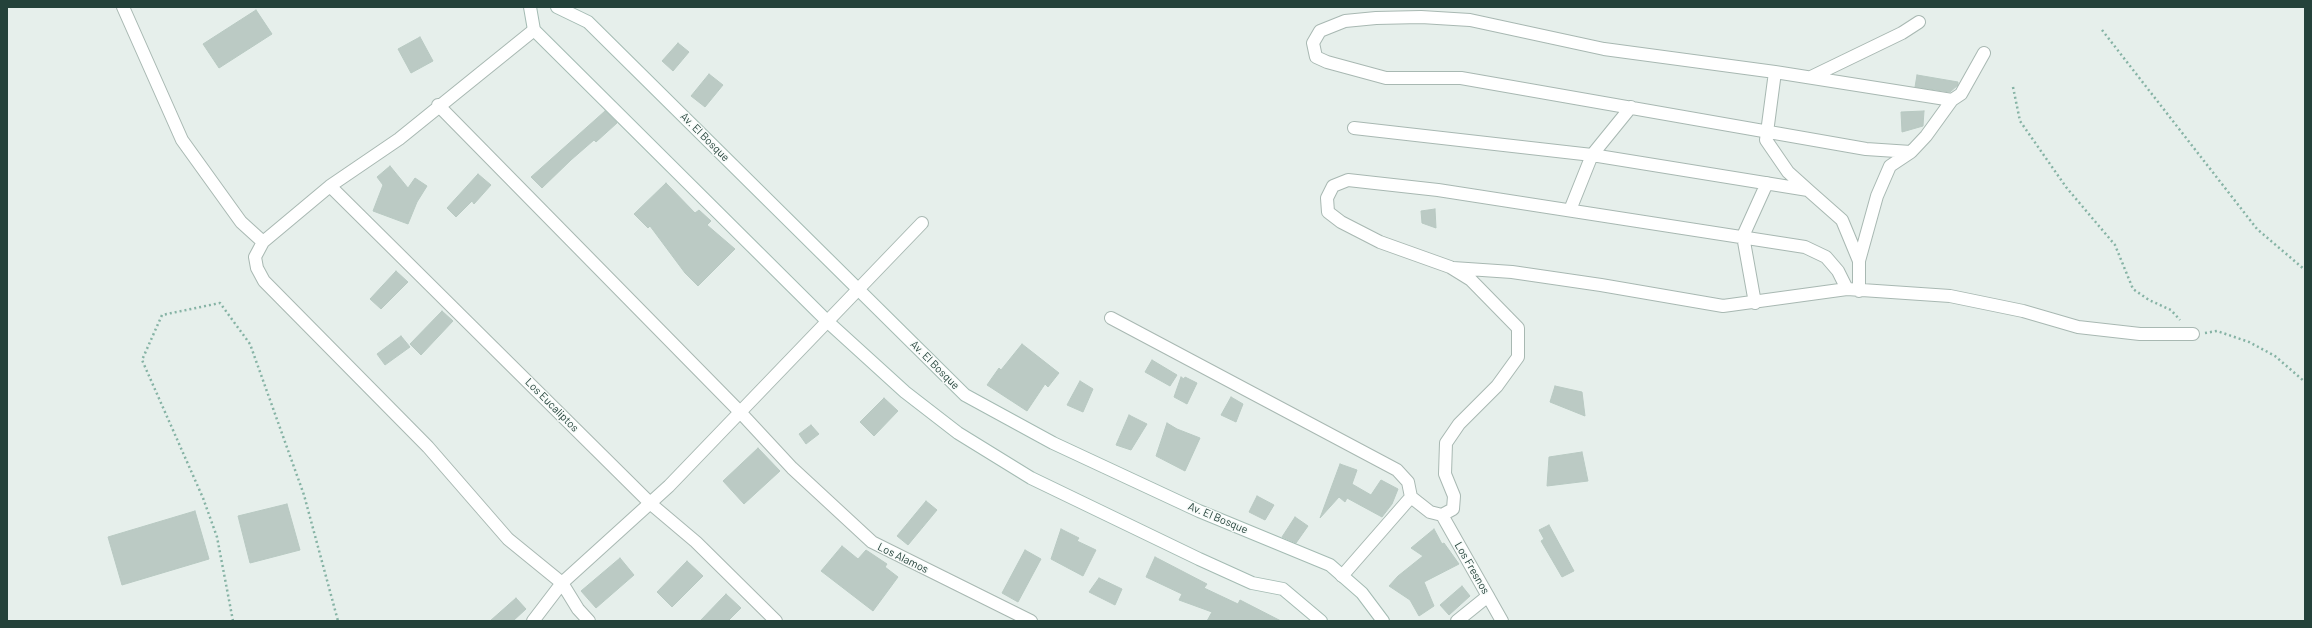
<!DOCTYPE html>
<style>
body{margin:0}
#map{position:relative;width:2312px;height:628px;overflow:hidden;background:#e6efeb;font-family:Barlow,sans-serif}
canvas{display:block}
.frame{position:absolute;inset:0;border:8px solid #24423a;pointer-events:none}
</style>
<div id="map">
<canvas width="2312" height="628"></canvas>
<div class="frame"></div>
</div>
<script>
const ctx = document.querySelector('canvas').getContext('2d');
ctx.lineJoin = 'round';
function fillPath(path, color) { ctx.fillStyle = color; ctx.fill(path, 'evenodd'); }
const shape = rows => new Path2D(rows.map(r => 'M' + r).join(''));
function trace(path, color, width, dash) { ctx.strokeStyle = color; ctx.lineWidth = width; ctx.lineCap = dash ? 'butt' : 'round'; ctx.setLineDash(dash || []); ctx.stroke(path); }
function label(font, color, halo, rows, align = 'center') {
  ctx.font = font + ' Barlow,sans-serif'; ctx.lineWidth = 3; ctx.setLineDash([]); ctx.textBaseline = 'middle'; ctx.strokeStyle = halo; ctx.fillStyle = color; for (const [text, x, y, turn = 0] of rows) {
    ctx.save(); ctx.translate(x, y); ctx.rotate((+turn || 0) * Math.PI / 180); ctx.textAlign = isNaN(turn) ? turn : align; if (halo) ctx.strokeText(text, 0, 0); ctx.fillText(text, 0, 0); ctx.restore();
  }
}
const building = shape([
 [256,10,272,34,219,68,203,44,256,10],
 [420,37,433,61,411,73,398,49,420,37],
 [678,43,689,52,673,71,662,61,678,43],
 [709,74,723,85,705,107,691,96,709,74],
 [1917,75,1958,82,1958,85,1950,92,1915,87,1917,75],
 [605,111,617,123,596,142,594,140,571,160,542,188,531,177,605,111],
 [1924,111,1923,126,1902,132,1901,112,1924,111],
 [390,166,408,188,415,178,427,186,417,202,408,224,373,211,383,185,377,177,390,166],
 [478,174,491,185,474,204,472,201,456,217,447,208,478,174],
 [666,183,695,213,699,210,711,221,707,225,735,249,698,286,685,273,650,226,648,228,634,214,666,183],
 [1435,209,1436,228,1422,223,1421,211,1435,209],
 [396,271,408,282,381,309,370,299,396,271],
 [442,311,453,321,421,355,410,344,442,311],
 [401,336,410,347,385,365,377,354,401,336],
 [1022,344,1059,373,1048,387,1045,384,1027,411,987,385,999,368,1001,370,1022,344],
 [1152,360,1177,375,1170,386,1145,372,1152,360],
 [1181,377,1184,379,1185,377,1197,383,1187,404,1174,397,1181,377],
 [1080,381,1093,389,1083,412,1067,405,1080,381],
 [1555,386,1582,392,1585,416,1550,402,1555,386],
 [1231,397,1243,404,1236,422,1221,415,1231,397],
 [884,398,898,411,874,436,860,422,884,398],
 [1129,415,1147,424,1131,450,1116,445,1129,415],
 [1167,423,1177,429,1200,438,1185,471,1156,456,1167,423],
 [811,425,819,434,806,444,799,434,811,425],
 [758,448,780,471,744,504,723,481,758,448],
 [1582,452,1588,481,1547,486,1549,457,1582,452],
 [1340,464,1357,470,1352,484,1371,495,1381,480,1398,489,1392,504,1382,517,1347,498,1345,502,1339,497,1320,518,1340,464],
 [1257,496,1274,505,1265,520,1249,512,1257,496],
 [926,501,937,510,908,545,897,536,926,501],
 [287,504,300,550,250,563,238,516,287,504],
 [195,511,209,559,122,585,108,537,195,511],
 [1295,517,1308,526,1296,543,1282,537,1295,517],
 [1549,525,1574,571,1562,577,1541,541,1544,539,1539,530,1549,525],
 [1061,529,1079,538,1077,541,1096,550,1083,576,1051,559,1061,529],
 [1434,529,1442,544,1444,543,1459,564,1424,582,1434,606,1419,616,1410,600,1389,586,1398,576,1423,556,1411,548,1434,529],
 [842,546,858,559,866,550,887,564,885,567,898,577,873,611,821,571,842,546],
 [1025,550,1041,559,1018,602,1002,593,1025,550],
 [1155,557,1207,584,1204,588,1238,604,1240,600,1281,621,1207,621,1212,612,1179,600,1182,594,1146,577,1155,557],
 [620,558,634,575,596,608,581,591,620,558],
 [687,561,703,576,672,607,657,592,687,561],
 [1099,578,1122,589,1115,605,1089,592,1099,578],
 [1462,586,1470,596,1449,615,1440,605,1462,586],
 [726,594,741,608,728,621,700,621,726,594],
 [516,598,526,609,513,621,490,621,516,598]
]);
const path = shape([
 [2102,30,2257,229,2305,270],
 [2013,87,2020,121,2066,187,2115,245,2133,289,2149,300,2171,310,2180,320],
 [2205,333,2217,331,2249,342,2275,356,2305,382],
 [233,621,217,537,203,498,142,360,162,315,220,303,250,344,304,495,338,621]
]);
const street = shape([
 [123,7,182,140,241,222,263,242],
 [1775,72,1766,140,1788,172,1808,190],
 [1811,77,1902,33,1919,22],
 [438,105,740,412,792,468,872,542,1031,621],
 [1354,128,1592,155,1808,190,1842,220,1859,261],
 [1911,152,1926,136,1952,100,1961,94,1984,53],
 [330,186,651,504,696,542,776,621],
 [1570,210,1592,155,1631,107],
 [1453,268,1512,272,1601,285,1723,306,1847,289,1950,296,2023,311,2078,327,2140,334,2193,334],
 [1859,291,1859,261,1877,196,1890,166,1911,152,1866,149,1461,78,1386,78,1327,62,1316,57,1313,43,1320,31,1345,21,1376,18,1421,17,1470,20,1604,49,1775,72,1952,100],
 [1755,303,1743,236,1767,183],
 [1111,318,1397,470,1408,482,1411,497],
 [1442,515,1502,621],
 [1342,576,1411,497,1430,512,1442,515,1453,509,1454,496,1445,474,1446,443,1459,424,1497,386,1518,357,1518,328,1471,280,1450,267,1380,242,1341,222,1328,212,1327,198,1333,186,1348,180,1438,190,1805,247,1826,257,1838,271,1847,289],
 [533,621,562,583,508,539,428,447,264,281,257,268,255,257,263,242,330,186,399,139,534,30],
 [589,621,578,609,562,583,669,486,922,223],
 [1457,621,1488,596]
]);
const secondary = shape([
 [530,7,534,30,828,322,905,392,958,433,1031,478,1199,559,1252,583,1283,589,1321,621],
 [557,7,588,22,965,395,1053,443,1199,511,1330,565,1362,593,1383,621]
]);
const streetNames = [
 ["Av. El Bosque",705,137,45],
 ["Av. El Bosque",935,365,45],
 ["Los Eucaliptos",552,405,45],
 ["Av. El Bosque",1218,518,23],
 ["Los Alamos",903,558,26],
 ["Los Fresnos",1472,568,60]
];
fillPath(building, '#bbcac4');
trace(building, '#b8c9c2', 1);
trace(street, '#a8b8b2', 14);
trace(secondary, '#a4bbb3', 14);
trace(path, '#86b3a5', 2.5, [2, 3]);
trace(street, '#fff', 12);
trace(secondary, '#fff', 12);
label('11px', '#24423a', '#f7fbf9', streetNames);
</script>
